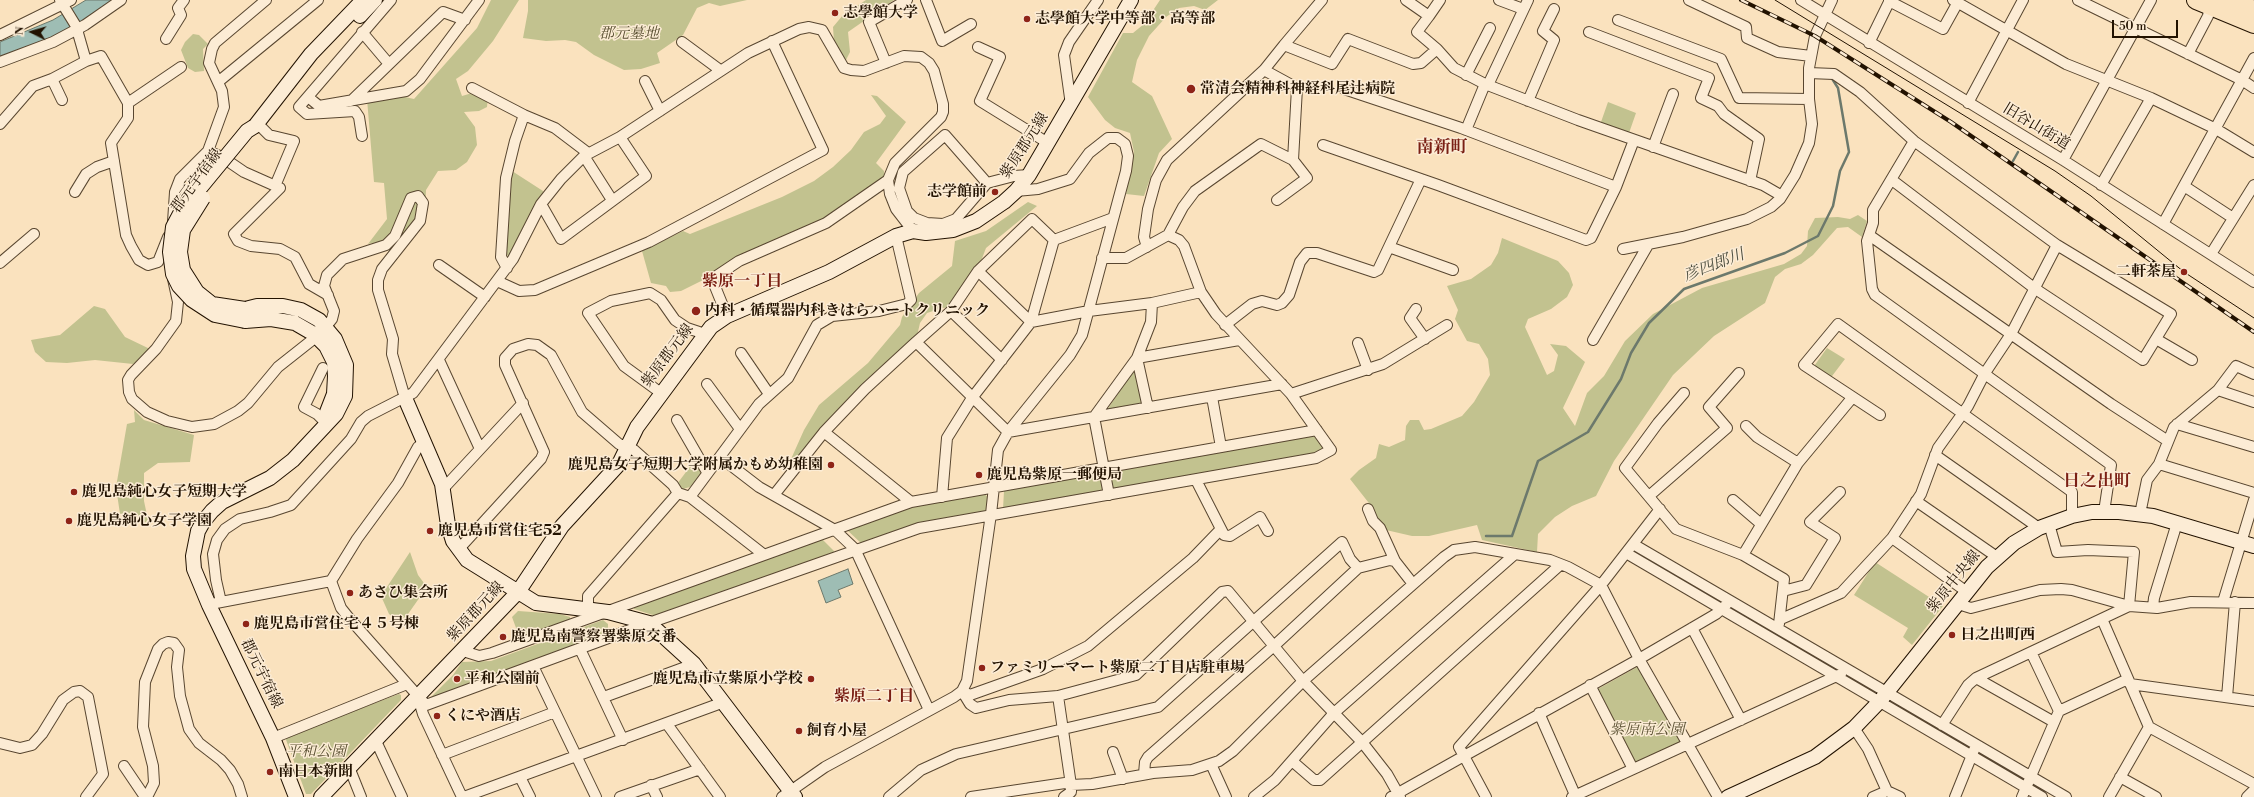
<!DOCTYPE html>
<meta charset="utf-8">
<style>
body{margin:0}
#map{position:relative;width:2254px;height:797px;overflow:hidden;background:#fae2be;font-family:"Libre Bodoni",serif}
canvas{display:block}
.north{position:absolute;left:12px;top:12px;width:40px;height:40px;-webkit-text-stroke:3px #fcecd5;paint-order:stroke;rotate:275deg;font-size:11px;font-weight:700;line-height:16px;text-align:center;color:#221200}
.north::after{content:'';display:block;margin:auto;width:14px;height:18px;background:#221200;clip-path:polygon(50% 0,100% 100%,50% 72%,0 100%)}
.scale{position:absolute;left:2112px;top:20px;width:66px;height:18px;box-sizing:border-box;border:2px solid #221200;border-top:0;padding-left:5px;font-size:12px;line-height:14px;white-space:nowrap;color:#221200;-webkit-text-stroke:3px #fcecd5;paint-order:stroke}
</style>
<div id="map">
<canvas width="2254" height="797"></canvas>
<div class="north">N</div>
<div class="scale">50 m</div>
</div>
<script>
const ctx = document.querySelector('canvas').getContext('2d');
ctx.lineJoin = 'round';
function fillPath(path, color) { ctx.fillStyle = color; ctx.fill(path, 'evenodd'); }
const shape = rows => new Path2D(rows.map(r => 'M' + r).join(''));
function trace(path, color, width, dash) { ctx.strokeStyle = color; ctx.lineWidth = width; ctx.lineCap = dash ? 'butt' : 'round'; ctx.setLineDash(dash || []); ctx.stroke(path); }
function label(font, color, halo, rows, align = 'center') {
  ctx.font = font + ' "Libre Bodoni","Noto Serif JP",serif'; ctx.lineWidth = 3; ctx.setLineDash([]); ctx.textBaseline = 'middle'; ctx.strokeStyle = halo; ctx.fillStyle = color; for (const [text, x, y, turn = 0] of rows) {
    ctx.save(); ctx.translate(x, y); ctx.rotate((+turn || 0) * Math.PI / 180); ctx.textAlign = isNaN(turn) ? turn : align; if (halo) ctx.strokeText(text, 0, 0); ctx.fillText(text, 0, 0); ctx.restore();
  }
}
const green = shape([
 [491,0,519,0,493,41,468,71,456,79,462,96,479,91,488,97,487,107,479,111,464,112,475,127,477,145,467,162,456,170,438,171,426,190,425,222,401,238,368,244,387,219,384,183,374,182,367,99,396,95,414,99,477,28],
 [528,0,747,0,720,6,709,3,697,8,683,35,657,53,660,63,641,69,624,70,594,55,576,42,565,40,546,41,523,38,528,11],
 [866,0,894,0,848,32,850,52,846,60,834,42,833,27,843,15],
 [1160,0,1218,0,1205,10,1194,6,1179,8,1166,17,1149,36,1137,60,1132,82,1152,96,1172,139,1159,153,1144,196,1126,194,1134,152,1130,133,1115,128,1105,120,1088,97,1123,33,1133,33,1144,24],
 [193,34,199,35,208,44,203,49,204,71,195,72,188,68,181,50,185,42],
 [871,95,877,96,906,122,876,163,884,171,884,179,840,212,681,291,670,292,666,286,651,283,642,251,683,231,690,234,782,197,814,181,833,167,851,150,864,132,880,124,886,116],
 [1608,102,1636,113,1629,133,1601,122],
 [512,171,543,191,543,194,510,256,505,255,509,182],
 [1028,202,1037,206,986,248,978,269,952,307,942,308,927,313,920,323,917,336,874,373,787,468,804,430,819,405,868,363,900,325,902,317,919,293,952,266,955,241,986,231],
 [1858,215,1867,221,1862,237,1848,227,1837,228,1813,255,1801,264,1785,269,1775,277,1765,303,1714,336,1673,375,1614,461,1596,496,1572,506,1555,517,1538,534,1537,552,1482,540,1477,525,1429,536,1412,536,1386,530,1378,525,1372,507,1350,479,1359,470,1376,458,1379,444,1389,447,1405,440,1406,426,1410,420,1419,420,1424,430,1431,429,1462,416,1474,402,1490,375,1488,359,1479,344,1467,341,1455,319,1458,310,1447,286,1471,279,1491,265,1498,253,1502,238,1558,261,1569,273,1573,285,1567,297,1551,309,1528,319,1525,327,1547,375,1554,371,1558,355,1550,344,1566,346,1585,362,1563,408,1575,426,1587,393,1604,376,1625,341,1653,314,1702,288,1784,264,1801,254,1807,246,1808,231,1815,218,1838,217,1850,219],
 [94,306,105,309,125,337,152,350,133,364,95,360,67,363,46,362,35,352,31,340,60,335],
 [1827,348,1845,359,1829,380,1812,369],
 [1137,370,1144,401,1142,406,1107,410,1133,371],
 [134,410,144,420,194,435,190,462,158,463,144,473,144,501,148,520,144,524,136,513,120,514,116,487,127,424,135,422],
 [1315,435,1323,445,1323,451,1204,476,1003,509,1004,491],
 [695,460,702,473,690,487,683,489,677,484],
 [983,493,988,497,986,511,862,544,846,529,906,507],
 [821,538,835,552,656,616,634,609,634,605],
 [410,552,418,575,427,587,401,624,389,614,381,596],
 [1875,562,1943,606,1912,645,1903,637,1908,628,1854,595],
 [518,611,560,614,570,617,570,621,519,636,512,617],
 [603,620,608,624,608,632,527,665,439,697,431,697,453,675,462,662,491,661],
 [1639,666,1681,738,1680,744,1639,764,1634,763,1598,689],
 [399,694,401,695,401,700,311,794,306,794,285,737]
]);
const water = shape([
 [86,0,113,0,95,15,64,33,0,59,0,42,53,20,86,0],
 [848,569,853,584,838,590,841,597,826,603,818,581,848,569]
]);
const stream = shape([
 [2013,161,2018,152],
 [1486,536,1512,536,1538,461,1588,432,1621,379,1631,353,1649,323,1684,289,1785,253,1818,236,1833,206,1840,171,1849,152,1838,88,1831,77]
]);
const street = shape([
 [60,0,76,26,86,61,101,56,128,103,128,118,111,143,126,235,131,246,139,260,148,265,158,262,168,237],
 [926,0,942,41,971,24],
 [1406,0,1429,16,1440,0],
 [1499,0,1523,9],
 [1689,0,1746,27,1747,38,1778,52,1811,56],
 [1801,0,2063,160,2254,282],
 [1953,0,2066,64,2151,98,2216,129,2254,152],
 [2078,0,2242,80,2254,88],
 [1889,1,1943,29,1958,2],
 [1429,16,1417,32,1437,49],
 [1618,20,1721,59,1739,98,1809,99],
 [362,32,389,64],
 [1589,32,1709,78,1701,98,1718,106,1724,114,1759,139,1750,181],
 [0,35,71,0],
 [166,39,181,15,178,8,184,0],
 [682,42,720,70],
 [1869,43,1890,0],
 [1284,45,1322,0],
 [978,47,1000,57,980,101,1048,143],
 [2188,54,2208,16,2209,10,2204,4],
 [0,62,53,42,85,25,121,0],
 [886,63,869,22,907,0],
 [1809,73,1834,74,1860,92,1914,141,2057,245,2171,314,2143,360,2034,288,1892,180],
 [1466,75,1490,28],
 [52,79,62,100],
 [645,81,660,111],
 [218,82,318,0],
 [1488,85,1528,0],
 [472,88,524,115,555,128,588,153],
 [1344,89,1461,128,1616,187],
 [308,97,319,106,406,91,420,79,479,0],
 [351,101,443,12,465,20],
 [1528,101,1554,40,1543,31,1554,9],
 [128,103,181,67],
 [1968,103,2023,0],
 [1071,105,1064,55,1069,42,1098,0],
 [257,123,269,135,294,141,275,186],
 [0,124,33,86,52,79,86,61],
 [1466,130,1485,84],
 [362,136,359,117,355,111,307,114,299,107,391,0],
 [1914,141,1873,210,1873,223,1869,235,2111,404,2168,441],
 [1323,145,1438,185,1586,240,1591,238,1616,187,1634,140],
 [1653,147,1673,94],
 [208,151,222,157,244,172,280,188,234,234,238,241,251,246,280,249,295,257,309,284,328,295],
 [584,156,612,200],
 [2063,160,2151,0],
 [987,183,945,135,903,172,899,188,907,211,914,218,927,223,943,224,956,219,987,183,1014,176,1029,175],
 [2101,185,2151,98],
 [2184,186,2233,218],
 [75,192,86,174,97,167,114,161],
 [1277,200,1307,178,1293,160],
 [541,204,561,239,646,176,620,137],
 [173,222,175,192,180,179,208,151,224,107,222,91,209,63,212,49,215,43,266,0],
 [2163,224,2254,58],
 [1168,235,1183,207,1195,191,1261,144,1293,160,1297,88,1264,70],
 [1869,235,1867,241,1872,289,1875,295,2111,465,2104,512],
 [1147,247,1144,237,1148,209,1156,180,1167,160,1264,70,1284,45,1332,64,1348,39,1413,64,1421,63,1437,49,1454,68,1485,84,1578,120,1763,185,1782,196],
 [1389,247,1453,270],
 [1623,249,1683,237,1747,219,1771,207,1780,199,1795,175,1809,143,1812,124,1809,99,1809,68,1815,36,1832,0],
 [2211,254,2254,185],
 [0,263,34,234],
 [439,265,485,297],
 [507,268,501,257,506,178,515,141,524,115],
 [978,271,1031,322,1089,311,1152,303],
 [173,279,178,302,176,321,156,349,131,375,128,380,129,392,132,399,147,412,167,421,192,427,214,424,238,411,248,403,278,367,321,333,332,319,334,311,324,286,327,275,343,259,386,245,395,236,411,198,418,196,423,203,420,221,382,269,378,280,378,290,393,339,392,354,405,398],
 [497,281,519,291,535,290,649,242,823,150,772,41],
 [1416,309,1410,318,1425,339],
 [951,311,1002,360],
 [727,316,712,279,739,261,826,223,888,180],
 [1225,325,1252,304,1262,301,1277,305,1282,303,1289,295,1300,262,1307,253,1317,253,1374,272,1378,270,1421,179],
 [2156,339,2192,360],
 [1593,340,1648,245],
 [916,342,951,311,978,271,1032,219,1054,240],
 [1358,343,1368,370],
 [741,353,769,394],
 [1137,358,1239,340],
 [1137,358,1148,408],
 [439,360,480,449],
 [323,368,304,407,317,414,326,423],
 [707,384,740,429],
 [2218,390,2254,402],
 [661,393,624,366,588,313,611,301,650,293,661,300,675,320,687,328,705,334],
 [1684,393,1658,423,1625,468,1676,529,1743,555,1784,579,1779,624],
 [1291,394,1383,364,1447,325],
 [1212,397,1221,447],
 [1880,415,1804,365,1838,324,2072,492,2072,516],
 [677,420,707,472],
 [2177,424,2254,447],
 [1746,426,1757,437,1798,463],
 [824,432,911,502],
 [1935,455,2039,528],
 [720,457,759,487,835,530,855,549,929,710],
 [2159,464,2254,493],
 [443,489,523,403],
 [774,495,824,432,865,389,916,342,1008,432,1282,384],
 [1109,495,1094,417,1137,358,1151,322,1152,303,1201,292],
 [1649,496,1727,428,1709,407,1739,373],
 [690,497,759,404,788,378,817,325,832,316,879,311,907,304,911,300,896,236],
 [942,497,947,438,972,398,1031,322,1054,240,1113,218],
 [1733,500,1761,524],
 [1916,501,1997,557],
 [1368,509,1373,521,1380,528,1395,561],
 [2140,514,2147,480,2159,464,2174,427,2218,390,2236,366,2254,374],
 [1221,529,1224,535,1230,536,1260,517,1268,531],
 [1892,538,1967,592],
 [1633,544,2066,797],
 [458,550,541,459,544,452,505,365,505,358,513,349,528,344,537,345,551,355,582,412,619,444,634,450,673,485,678,493,690,497,763,554],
 [1626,553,2042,797],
 [1743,555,1798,463,1852,398],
 [331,581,341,608,349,618,426,705,649,623,919,528,1316,458,1331,450,1291,394,1216,314,1201,292,1184,246,1179,240,1168,235,1126,258,1102,258],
 [1783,591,1806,585,1835,538,1810,522,1840,492],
 [221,602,216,580,213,554,217,540,225,529,240,519,270,512,291,505,351,439,361,422,368,416,413,393,513,259,541,204,561,179,584,156,620,137,748,53,799,29,809,27,822,30,844,68,851,70,864,71,904,56,921,57,929,63,934,71,943,104,943,112,941,117,895,163,888,180,890,194,896,209,913,231],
 [2223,602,2254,500],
 [216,603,331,581,357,539,398,483,418,447,424,443],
 [1958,604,1971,608,2040,590,2061,589,2072,590,2129,606,2134,552,2088,550,2057,552,2049,524],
 [2153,607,2154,598,2177,523],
 [590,610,588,603,588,596,678,493],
 [1781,619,1841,593,1892,538,1921,494,1938,448,1968,406,1985,373,2011,334,2057,245],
 [2102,619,2149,727,2254,784],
 [1692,628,1741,720],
 [580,649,623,740],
 [463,651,479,656,492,653,911,502,1317,430],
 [533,666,596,797],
 [1976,678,2054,722],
 [2130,684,2254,701],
 [1590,685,1633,769],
 [962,691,970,695,1043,669,1088,646,1193,558,1221,529,1196,480],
 [962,691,970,704,976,708,1009,700,1058,696,1071,785,1071,792,1064,797],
 [1058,696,1136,675,1222,592,1228,591,1303,681,1362,742,1387,774,1400,797],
 [418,697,423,714,462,797],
 [604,697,694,664],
 [2227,697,2235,602],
 [2059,711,2128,679],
 [1539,713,1576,797],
 [667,724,720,797],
 [1942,725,1968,685,1976,678,2129,606,2157,608,2191,602,2254,603],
 [1854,728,1868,749,1887,791],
 [273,738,407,684],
 [375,739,402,797],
 [0,743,20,748,32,745,42,734,63,700,74,692,80,691,88,697,103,774,86,797],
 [1113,752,1123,779],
 [442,755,555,712],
 [1292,761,1314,780,1320,780,1560,565],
 [1211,764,1226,797],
 [124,766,145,797],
 [349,767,361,797],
 [1144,774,1145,762,1148,757,1275,645,1358,568],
 [520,777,530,797],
 [2120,777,2156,797],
 [651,785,657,797],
 [147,797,154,783,153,766,143,727,145,682,158,649,163,644,168,642,174,643,179,650,177,667,180,696,189,729,199,743,221,760,230,770,238,784,242,797],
 [464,797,724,702],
 [620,797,700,769],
 [782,797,825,767,954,697,962,691,967,681,991,514,998,450,1008,432,1070,355,1082,335,1126,171,1128,156,1125,144,1117,138,1108,138,1089,153,1070,179,1038,189,1016,191],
 [889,797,921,770,956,754,1158,707,1342,542,1350,559,1358,568,1390,560,1395,561,1413,584],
 [971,797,1065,783,1071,785,1092,784,1153,773,1192,770,1219,761,1233,751,1303,681,1444,557,1454,550,1475,547,1550,560,1568,567,1601,585,1639,659,1718,797],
 [1254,797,1275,780,1334,713,1515,554],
 [1391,797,1464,756,1459,747,1601,585,1660,509],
 [1486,797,1464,756,1639,659,1716,614,1726,605],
 [1572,797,1841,674],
 [1873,797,1887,791,1900,797],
 [1955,797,1974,750],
 [2022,797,2059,711,2031,652],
 [2109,797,2149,727],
 [2247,797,2254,790]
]);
const secondary = shape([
 [360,16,375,0],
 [255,126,311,54,363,0],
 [245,309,257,306,283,306,301,310,319,320,335,339,346,365,345,396,336,414,293,460,270,478,222,502,212,511,203,522,198,531,193,556,194,569,209,605,273,738,296,797],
 [245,321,271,319,295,323,314,334,326,346,334,362,335,376,334,394,327,412,326,423],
 [405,398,442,484,448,525,453,541,467,560,536,603,608,612,649,623,694,664,795,797],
 [321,797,518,592,562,526,619,464,637,427,711,327,727,316,829,272,896,236,913,231,926,233,953,230,976,221,1004,202,1016,191,1029,175,1131,0],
 [1728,797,1815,757,1854,728,1880,701,1987,567,2014,543,2039,528,2072,516,2092,512,2119,512,2153,516,2254,546]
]);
const highway = shape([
 [2196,0,2254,24],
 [2229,0,2254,10]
]);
const tram = shape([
 [1775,0,2055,171,2091,196,2184,272,2254,318]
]);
const rail = shape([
 [1741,0,1815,36,1951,122,2254,332]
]);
const secondaryBridge = shape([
 [203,198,183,230,180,252,183,270,197,292,212,304,245,309],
 [245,321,215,315,192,300,179,286,173,274,170,252,173,227,182,210,247,131,255,126]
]);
const markers = [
 [835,13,4,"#8f2418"],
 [1027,19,4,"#8f2418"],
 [1191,89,5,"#8f2418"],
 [995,192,4,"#8f2418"],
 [2184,272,4,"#8f2418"],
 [696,311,5,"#8f2418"],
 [831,465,4,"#8f2418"],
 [979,475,4,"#8f2418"],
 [74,492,4,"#8f2418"],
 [69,521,4,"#8f2418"],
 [430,531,4,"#8f2418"],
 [350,593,4,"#8f2418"],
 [246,624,4,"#8f2418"],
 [1952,635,4,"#8f2418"],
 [503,637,4,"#8f2418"],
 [982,668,4,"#8f2418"],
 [457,679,4,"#8f2418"],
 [811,679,4,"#8f2418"],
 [437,716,4,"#8f2418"],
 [799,731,4,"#8f2418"],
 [270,772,4,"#8f2418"]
];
const poiNames = [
 ["志學館大学",843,13],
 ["志學館大学中等部・高等部",1035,19],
 ["常清会精神科神経科尾辻病院",1200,89],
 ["志学館前",987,192,"right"],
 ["二軒茶屋",2176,272,"right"],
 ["内科・循環器内科きはらハートクリニック",705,311],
 ["鹿児島女子短期大学附属かもめ幼稚園",823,465,"right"],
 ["鹿児島紫原一郵便局",987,475],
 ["鹿児島純心女子短期大学",82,492],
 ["鹿児島純心女子学園",77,521],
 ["鹿児島市営住宅52",438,531],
 ["あさひ集会所",358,593],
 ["鹿児島市営住宅４５号棟",254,624],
 ["日之出町西",1960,635],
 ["鹿児島南警察署紫原交番",511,637],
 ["ファミリーマート紫原二丁目店駐車場",990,668],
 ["平和公園前",465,679],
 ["鹿児島市立紫原小学校",803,679,"right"],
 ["くにや酒店",445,716],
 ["飼育小屋",807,731],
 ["南日本新聞",278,772]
];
const parkNames = [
 ["郡元墓地",629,34],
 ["紫原南公園",1647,730],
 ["平和公園",316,752]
];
const streetNames = [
 ["旧谷山街道",2036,127,31],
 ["紫原郡元線",1025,146,-57],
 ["郡元宇宿線",197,181,-54],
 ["紫原郡元線",668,356,-53],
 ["紫原中央線",1954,582,-51],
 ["紫原郡元線",476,612,-47],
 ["郡元宇宿線",261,674,64]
];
const waterNames = [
 ["彦四郎川",1714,266,-21]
];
const neighbourhoodNames = [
 ["紫原一丁目",742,282],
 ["紫原二丁目",874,697]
];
const quarterNames = [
 ["南新町",1442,148],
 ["日之出町",2097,482]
];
fillPath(green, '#c2c28f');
fillPath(water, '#9ebdb4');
trace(water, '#6c796c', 1);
trace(stream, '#6c796c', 2.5);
trace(street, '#584630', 12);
trace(secondary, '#221200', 16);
trace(highway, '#221200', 20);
trace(street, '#fcecd5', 10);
trace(secondary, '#fcecd5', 14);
trace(highway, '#fae2be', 18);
trace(tram, '#221200', 1);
trace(rail, '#221200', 4);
trace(rail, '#fcecd5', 2.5, [8]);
trace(secondaryBridge, '#221200', 16, []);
trace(secondaryBridge, '#fcecd5', 14);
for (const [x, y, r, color] of markers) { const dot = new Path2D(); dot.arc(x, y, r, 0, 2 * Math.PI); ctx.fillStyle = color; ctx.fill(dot); trace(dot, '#fcecd5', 1.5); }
label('bold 15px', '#221200', '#fcecd5', poiNames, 'left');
label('italic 15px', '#5a5032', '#fcecd5', parkNames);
label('15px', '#221200', '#fcecd5', streetNames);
label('italic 16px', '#4d4e3f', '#fcecd5', waterNames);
label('bold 16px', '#7a1f14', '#fcecd5', neighbourhoodNames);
label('bold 17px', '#7a1f14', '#fcecd5', quarterNames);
</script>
